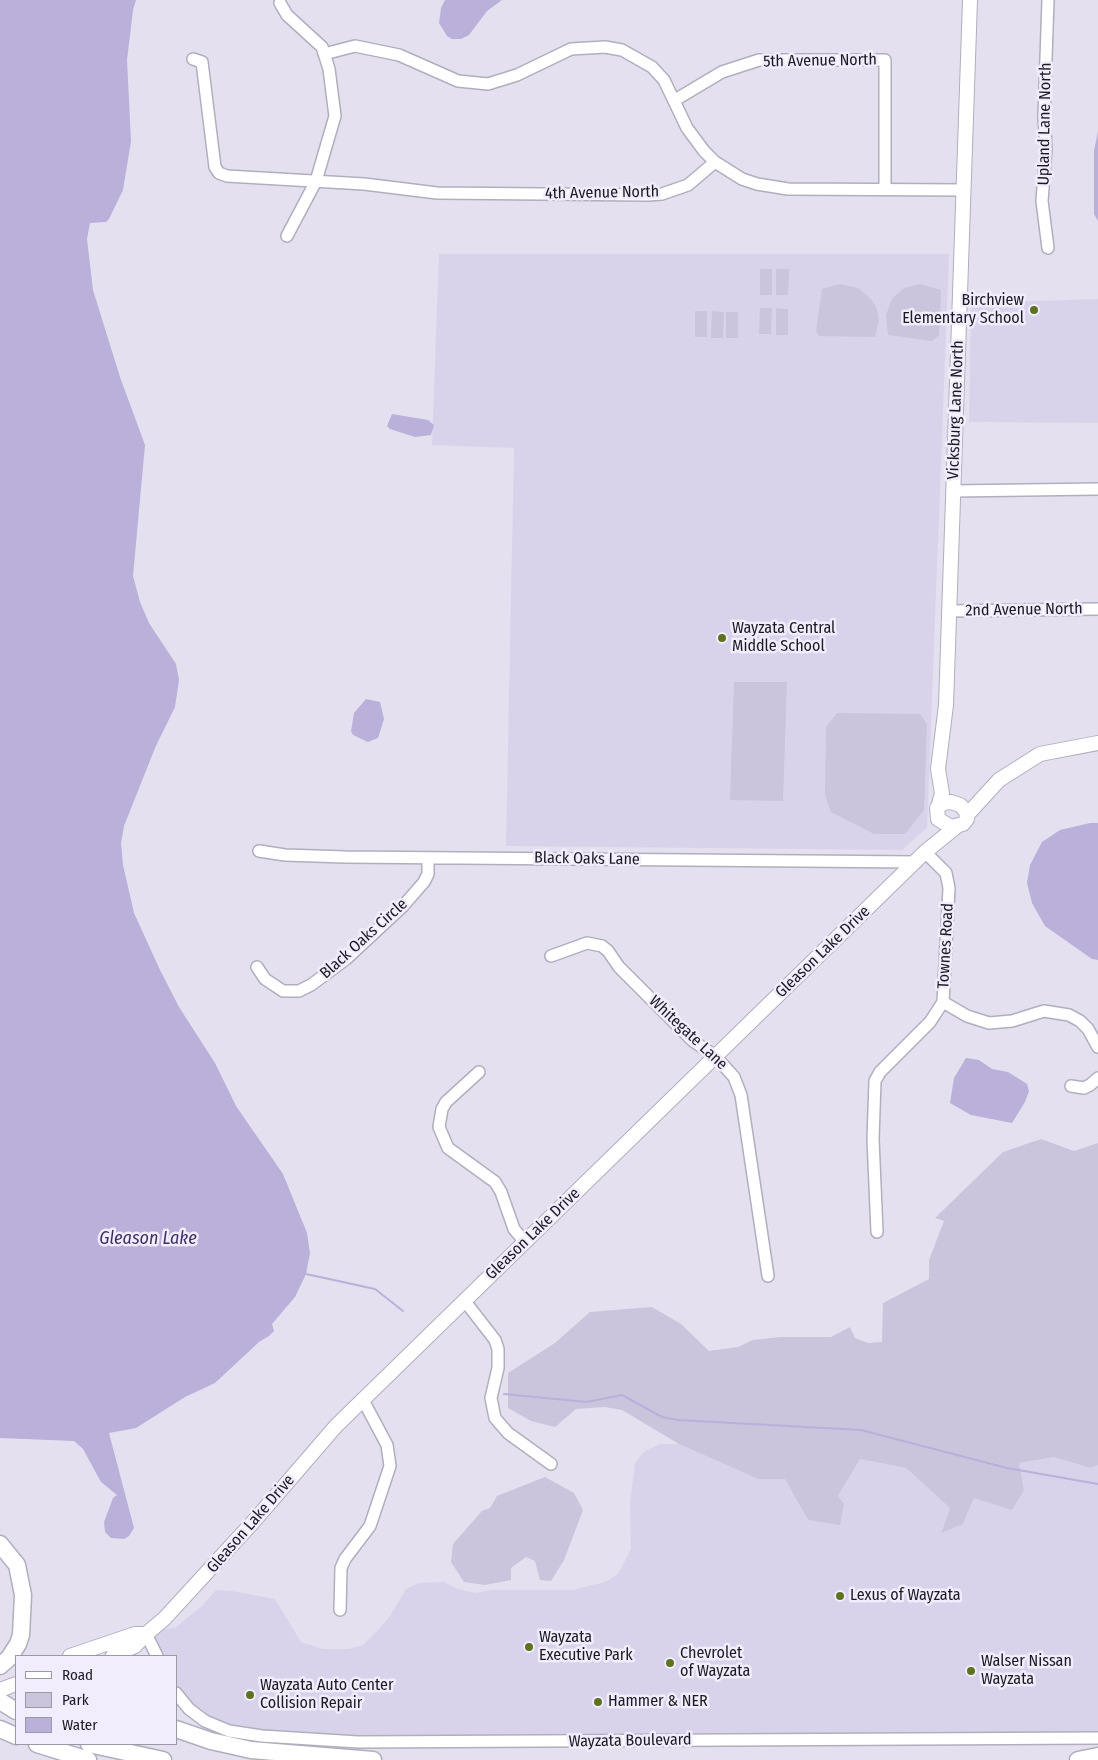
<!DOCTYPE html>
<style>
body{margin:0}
#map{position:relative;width:1098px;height:1760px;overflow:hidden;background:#e4e0f0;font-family:"Fira Sans Condensed",sans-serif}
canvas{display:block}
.legend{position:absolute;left:15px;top:1655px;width:162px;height:90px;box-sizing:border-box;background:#f1edfd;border:1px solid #9c99a5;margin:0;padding:6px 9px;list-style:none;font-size:15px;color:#1c1a20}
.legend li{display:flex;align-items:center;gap:10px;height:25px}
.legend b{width:25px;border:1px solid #9c99a5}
</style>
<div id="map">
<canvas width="1098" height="1760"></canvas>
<ul class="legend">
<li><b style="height:6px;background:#fff"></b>Road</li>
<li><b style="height:14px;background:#cac4dd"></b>Park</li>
<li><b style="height:14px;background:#bab0d9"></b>Water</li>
</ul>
</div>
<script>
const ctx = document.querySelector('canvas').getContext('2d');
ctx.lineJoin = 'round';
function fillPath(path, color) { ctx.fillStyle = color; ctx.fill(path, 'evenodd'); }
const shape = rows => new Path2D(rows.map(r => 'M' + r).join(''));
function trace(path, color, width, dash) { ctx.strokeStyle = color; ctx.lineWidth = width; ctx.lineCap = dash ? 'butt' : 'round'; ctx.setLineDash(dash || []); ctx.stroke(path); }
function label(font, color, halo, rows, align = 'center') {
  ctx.font = font + ' "Fira Sans Condensed",sans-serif'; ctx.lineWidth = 5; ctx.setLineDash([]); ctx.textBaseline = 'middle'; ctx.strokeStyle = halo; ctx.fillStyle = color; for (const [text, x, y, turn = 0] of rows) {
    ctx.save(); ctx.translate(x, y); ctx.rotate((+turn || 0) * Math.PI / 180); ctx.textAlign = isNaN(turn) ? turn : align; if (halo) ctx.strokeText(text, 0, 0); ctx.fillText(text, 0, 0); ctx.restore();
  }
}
const built = shape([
 [439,254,949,254,927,828,902,850,506,846,514,448,432,445],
 [1098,299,1098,423,969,422,971,303],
 [660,1444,679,1444,758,1479,785,1478,808,1520,838,1496,860,1459,906,1468,950,1508,941,1532,963,1524,974,1498,1024,1490,1019,1463,1054,1457,1089,1468,1098,1465,1098,1738,358,1742,217,1727,176,1693,176,1656,157,1656,146,1634,176,1627,203,1605,216,1590,232,1591,275,1599,301,1642,323,1649,349,1649,363,1645,379,1629,390,1616,406,1589,419,1583,444,1582,458,1589,475,1593,491,1590,573,1590,605,1582,618,1574,631,1549,630,1504,635,1463,645,1451]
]);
const green = shape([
 [760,269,772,269,772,295,760,295],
 [776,269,789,269,788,295,776,295],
 [840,284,858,288,871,299,877,309,879,320,875,337,819,336,816,331,822,289],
 [920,284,941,290,939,335,932,341,888,335,886,315,892,299,904,288],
 [760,308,772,308,771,334,759,334],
 [776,308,788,309,788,335,776,335],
 [695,311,707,311,707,337,695,337],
 [712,311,724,312,723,338,711,338],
 [726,312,738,312,738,338,726,338],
 [734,682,787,682,783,801,730,800],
 [837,713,920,714,927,724,924,810,905,834,874,834,831,812,825,795,826,727],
 [1041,1139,1074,1151,1098,1143,1098,1465,1090,1468,1054,1457,1019,1463,1024,1490,1012,1510,974,1498,963,1524,941,1533,950,1508,906,1468,860,1459,838,1496,844,1504,840,1525,808,1520,785,1479,758,1479,679,1444,622,1410,605,1407,576,1409,555,1427,531,1421,508,1408,508,1373,555,1343,590,1312,652,1307,681,1324,709,1351,738,1347,753,1340,780,1337,831,1337,850,1327,855,1338,868,1343,882,1342,883,1303,929,1279,929,1260,944,1221,935,1218,1003,1152],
 [545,1477,574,1493,583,1510,564,1560,551,1581,540,1580,535,1561,526,1557,511,1568,511,1580,485,1585,464,1582,451,1562,453,1544,482,1511,490,1508,497,1496]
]);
const water = shape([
 [0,0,136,0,133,10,127,60,131,141,123,190,109,219,106,222,90,223,87,239,93,290,120,377,145,445,133,576,140,602,149,623,176,664,179,680,175,707,155,748,124,826,121,843,123,865,134,913,160,970,179,1007,215,1063,236,1106,283,1174,307,1233,310,1253,306,1274,295,1297,272,1324,274,1331,269,1336,259,1342,215,1383,185,1397,136,1428,109,1433,134,1528,129,1536,124,1539,111,1538,105,1532,104,1522,113,1498,117,1495,101,1482,83,1449,74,1441,0,1438],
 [445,0,502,0,487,11,469,35,461,39,452,39,447,36,439,23,441,8],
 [1098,131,1098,221,1094,214,1094,151],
 [392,414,428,420,434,425,431,435,415,437,390,429,387,426],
 [366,699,380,702,384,719,378,738,368,742,353,735,351,731,354,713],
 [1090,823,1098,823,1098,960,1092,959,1045,926,1032,903,1027,883,1030,865,1042,842,1060,830],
 [966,1058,979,1060,992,1069,1008,1072,1027,1084,1029,1091,1025,1102,1012,1123,971,1115,950,1103,954,1078]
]);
const stream = shape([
 [306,1274,375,1289,403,1311],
 [504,1394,587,1402,622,1395,662,1417,678,1420,861,1430,1007,1468,1098,1484]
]);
const minor = shape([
 [1048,0,1044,117,1046,148,1042,201,1048,248],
 [280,3,287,15,322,47,329,69,335,116,316,181,287,236],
 [324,54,355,46,399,55,458,81,488,84,517,75,571,49,605,47,622,50,652,67,664,80,687,128,704,151,715,162,742,179,757,184,788,189,963,190],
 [193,59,202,62,215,167,219,173,227,176,364,184,437,193,648,195,662,194,688,185,715,162],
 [675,100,722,72,759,60,885,60,885,189],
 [953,491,1098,489],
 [949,611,1098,609],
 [259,851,285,855,345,857,916,862],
 [551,956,587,943,602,946,608,951,619,967,693,1041,715,1056,734,1077,741,1095,768,1276],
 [257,967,265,979,283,991,299,991,311,985,346,959,403,906,424,882,428,874,428,858],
 [943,1002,967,1016,989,1023,1012,1021,1044,1011,1069,1015,1080,1021,1088,1029,1098,1047],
 [479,1072,446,1102,442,1109,439,1127,448,1148,495,1182,501,1192,514,1229,524,1241],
 [1071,1086,1084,1088,1090,1085,1098,1078],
 [877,1232,873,1139,875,1081,880,1072,930,1022,943,1002,949,888,946,873,925,852],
 [464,1300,495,1340,498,1349,498,1368,491,1398,495,1418,508,1433,551,1464],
 [340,1610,341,1568,345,1559,370,1526,390,1466,387,1445,363,1400],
 [146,1634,157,1656],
 [176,1693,189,1709,205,1721,229,1731,262,1736,358,1742,1098,1738]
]);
const major = shape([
 [951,802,960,805,966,811,967,819,963,824,951,827,938,819,937,808,943,803,951,802],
 [939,804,942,793,938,769,946,705,970,0],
 [967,815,999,780,1040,754,1098,743],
 [70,1656,135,1634,146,1634],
 [113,1656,135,1646,146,1634,164,1619,254,1521,336,1426,925,852,956,827],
 [0,1690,16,1684]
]);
const highway = shape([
 [0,1544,17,1565,23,1595,21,1635,18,1644,9,1658,0,1666],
 [114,1656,115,1655],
 [0,1701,16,1711],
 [0,1729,16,1736],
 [176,1729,211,1741,251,1750,373,1760],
 [37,1744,88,1760],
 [89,1744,163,1760],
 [1078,1760,1098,1756]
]);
const markers = [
 [1034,310,5,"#5e7222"],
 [722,638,5,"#5e7222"],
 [840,1596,5,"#5e7222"],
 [529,1647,5,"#5e7222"],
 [670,1663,5,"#5e7222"],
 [971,1671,5,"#5e7222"],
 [250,1695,5,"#5e7222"],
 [598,1702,5,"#5e7222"]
];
const streetNames = [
 ["5th Avenue North",820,61,-1],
 ["Upland Lane North",1045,124,-89],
 ["4th Avenue North",602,193,-1],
 ["Vicksburg Lane North",956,410,-88],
 ["2nd Avenue North",1024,610,-1],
 ["Black Oaks Lane",587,859,1],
 ["Black Oaks Circle",364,939,-42],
 ["Townes Road",946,946,-87],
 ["Gleason Lake Drive",823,952,-44],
 ["Whitegate Lane",688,1033,43],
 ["Gleason Lake Drive",533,1234,-44],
 ["Gleason Lake Drive",251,1524,-49],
 ["Wayzata Boulevard",630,1741,-1]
];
const poiNames = [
 ["Birchview",1024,301,"right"],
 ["Elementary School",1024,319,"right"],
 ["Wayzata Central",732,629],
 ["Middle School",732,647],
 ["Lexus of Wayzata",850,1596],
 ["Wayzata",539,1638],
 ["Executive Park",539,1656],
 ["Chevrolet",680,1654],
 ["of Wayzata",680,1672],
 ["Walser Nissan",981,1662],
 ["Wayzata",981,1680],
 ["Wayzata Auto Center",260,1686],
 ["Collision Repair",260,1704],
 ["Hammer & NER",608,1702]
];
const waterNames = [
 ["Gleason Lake",148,1239]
];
fillPath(built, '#d8d3ea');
fillPath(green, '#cac4dd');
fillPath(water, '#bab0d9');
trace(stream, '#bab0d9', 2);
trace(minor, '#b1aebd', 14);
trace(major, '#b1aebd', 16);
trace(highway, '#b1aebd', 19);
trace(minor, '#fff', 11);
trace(major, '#fff', 14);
trace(highway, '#fff', 16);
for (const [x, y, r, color] of markers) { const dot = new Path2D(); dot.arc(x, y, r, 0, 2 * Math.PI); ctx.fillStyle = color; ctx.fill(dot); trace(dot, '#f1edfd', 2); }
label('16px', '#1c1a20', '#f1edfd', streetNames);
label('16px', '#1c1a20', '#f1edfd', poiNames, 'left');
label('italic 18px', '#3f2f63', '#f1edfd', waterNames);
</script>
